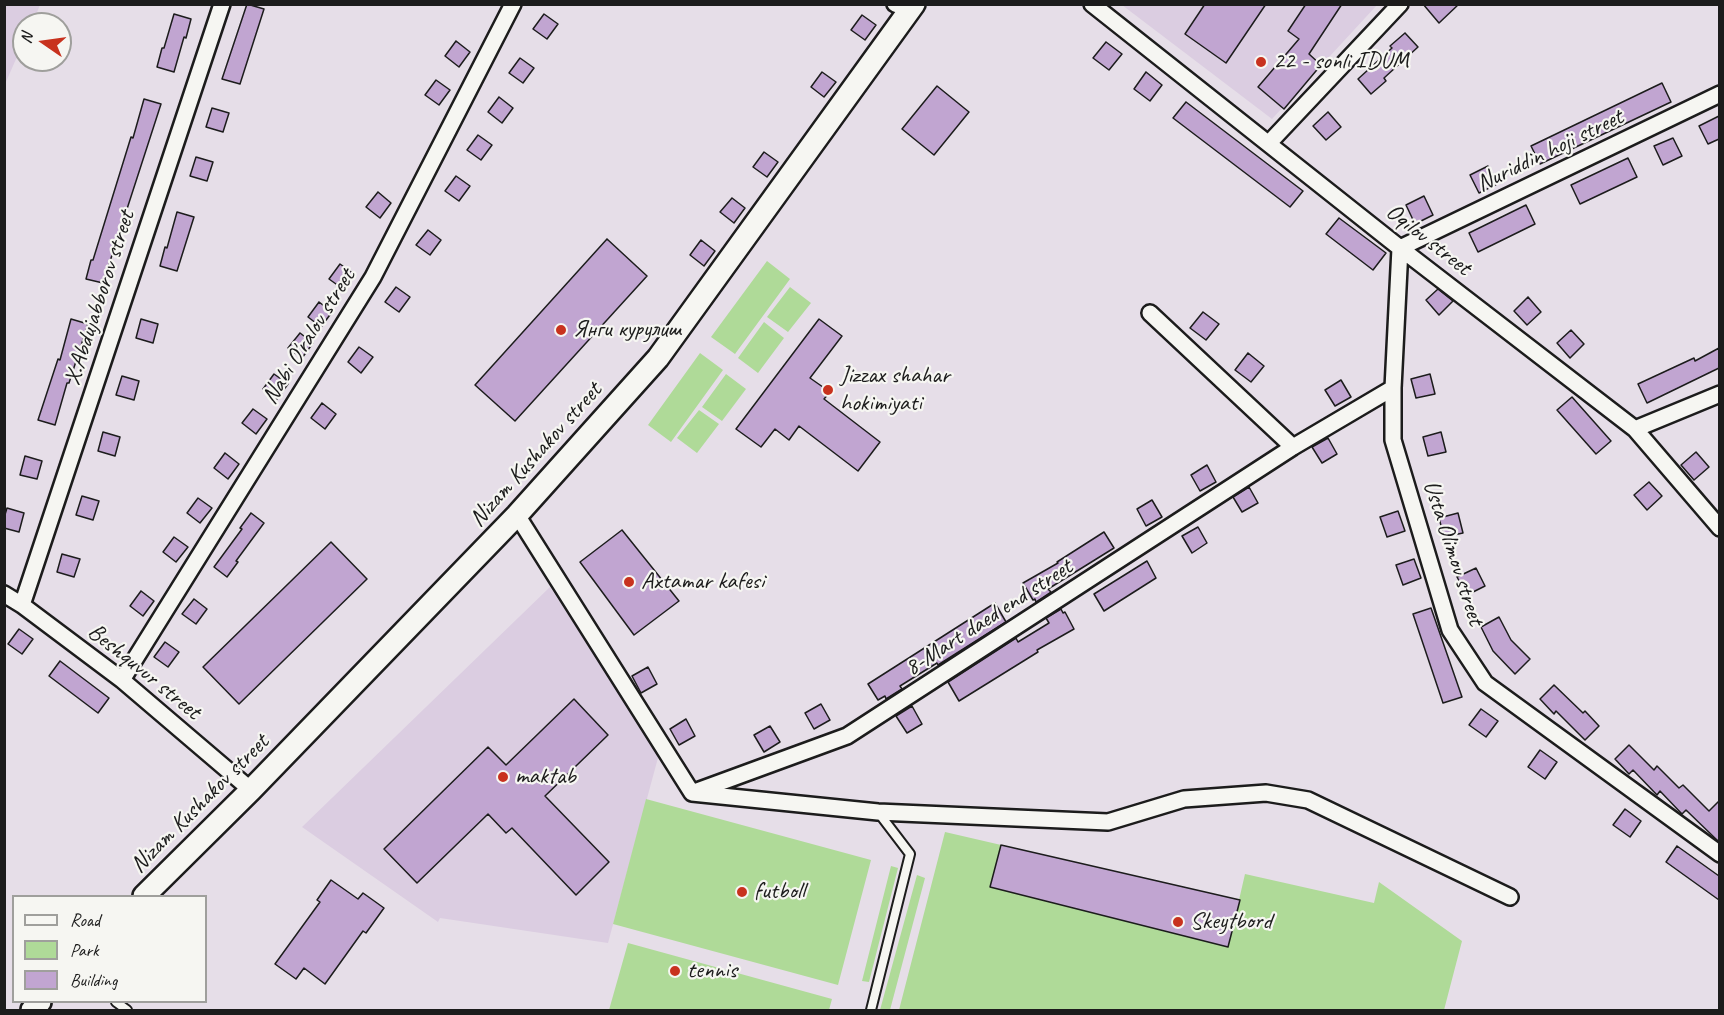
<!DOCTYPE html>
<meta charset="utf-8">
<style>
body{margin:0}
#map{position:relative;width:1724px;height:1015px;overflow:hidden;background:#e6dee8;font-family:Caveat,sans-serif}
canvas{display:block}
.frame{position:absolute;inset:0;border:6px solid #1c1c1c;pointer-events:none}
.legend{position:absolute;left:12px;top:895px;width:195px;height:108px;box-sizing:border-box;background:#f6f6f2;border:2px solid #9f9f9c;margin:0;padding:8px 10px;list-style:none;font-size:18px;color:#1c1c1c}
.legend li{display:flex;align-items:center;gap:12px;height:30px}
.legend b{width:30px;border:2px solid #9f9f9c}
.north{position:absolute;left:12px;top:12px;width:60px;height:60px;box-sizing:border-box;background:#f6f6f2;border:2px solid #9f9f9c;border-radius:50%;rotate:283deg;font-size:16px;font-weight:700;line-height:24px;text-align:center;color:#1c1c1c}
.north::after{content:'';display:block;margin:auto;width:21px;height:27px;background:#c8321e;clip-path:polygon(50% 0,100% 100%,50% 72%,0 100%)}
</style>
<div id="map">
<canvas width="1724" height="1015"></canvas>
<div class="frame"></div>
<ul class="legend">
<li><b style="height:8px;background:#f6f6f2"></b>Road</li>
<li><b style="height:16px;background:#afda98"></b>Park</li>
<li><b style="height:16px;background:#c1a5d1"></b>Building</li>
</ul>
<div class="north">N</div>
</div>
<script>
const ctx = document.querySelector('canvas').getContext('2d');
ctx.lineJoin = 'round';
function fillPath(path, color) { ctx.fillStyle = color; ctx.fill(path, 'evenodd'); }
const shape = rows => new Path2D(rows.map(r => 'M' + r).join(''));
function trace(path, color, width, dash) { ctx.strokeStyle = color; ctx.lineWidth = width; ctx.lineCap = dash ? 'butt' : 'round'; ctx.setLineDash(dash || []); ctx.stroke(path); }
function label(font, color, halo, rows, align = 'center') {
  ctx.font = font + ' Caveat,sans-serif'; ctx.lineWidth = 4.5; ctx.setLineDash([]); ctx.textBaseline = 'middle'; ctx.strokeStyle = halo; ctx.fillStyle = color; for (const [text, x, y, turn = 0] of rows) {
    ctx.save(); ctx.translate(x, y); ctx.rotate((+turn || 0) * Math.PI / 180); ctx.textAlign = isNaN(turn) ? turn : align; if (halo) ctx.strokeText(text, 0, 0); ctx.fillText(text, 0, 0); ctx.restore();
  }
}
const built = shape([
 [5,4,40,5,32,24,24,24,24,41,5,84],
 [1122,5,1377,5,1272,119],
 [550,587,659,754,608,943,440,918,438,922,302,827]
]);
const green = shape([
 [767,261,790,279,735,354,711,337],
 [790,287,811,303,788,332,767,317],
 [764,322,784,338,758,373,738,358],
 [700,353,723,370,671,442,648,425],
 [726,374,746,389,722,421,702,407],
 [699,410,719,424,697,453,677,438],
 [646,799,871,860,838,985,613,924],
 [945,832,1239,900,1245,874,1374,903,1379,882,1462,941,1444,1010,899,1010],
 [891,866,898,868,869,982,862,981],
 [917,875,925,878,890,1010,880,1010],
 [628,943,832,999,829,1010,609,1010]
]);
const building = shape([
 [247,4,264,9,240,84,222,79,247,4],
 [1205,4,1266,4,1226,63,1185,34,1205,4],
 [1306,4,1342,4,1309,54,1321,65,1284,109,1258,87,1299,39,1288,31,1306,4],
 [1423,4,1459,4,1439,23,1423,4],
 [174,14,191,19,186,38,184,37,174,72,157,67,162,48,164,48,174,14],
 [544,14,558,24,547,39,533,29,544,14],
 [862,15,876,25,865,40,851,30,862,15],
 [1405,33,1418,47,1384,78,1386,81,1371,94,1358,79,1392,48,1390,46,1405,33],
 [456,41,470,52,459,67,445,56,456,41],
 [1106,42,1122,54,1109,70,1093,58,1106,42],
 [520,58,534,68,523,83,509,73,520,58],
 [822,72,836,82,824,97,811,87,822,72],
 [1146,72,1162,85,1150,101,1134,89,1146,72],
 [436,80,450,90,439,105,425,95,436,80],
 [1662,83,1671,102,1540,164,1531,146,1662,83],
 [937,86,969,112,934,155,902,129,937,86],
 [499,97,513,108,502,123,488,112,499,97],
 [144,99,161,104,103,283,86,279,91,260,93,260,131,137,133,138,144,99],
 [1186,102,1303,191,1290,207,1173,118,1186,102],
 [212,108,229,113,223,132,206,127,212,108],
 [1328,112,1341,127,1326,140,1313,126,1328,112],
 [1719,116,1719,139,1708,144,1699,126,1719,116],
 [478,135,492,145,481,160,467,150,478,135],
 [1673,138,1682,156,1663,165,1654,146,1673,138],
 [764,152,778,162,767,177,753,167,764,152],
 [196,157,213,162,207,181,190,176,196,157],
 [1628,158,1637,177,1580,204,1571,185,1628,158],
 [1488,166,1497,184,1479,193,1470,175,1488,166],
 [456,176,470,186,459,201,445,191,456,176],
 [378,192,391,203,380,218,366,207,378,192],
 [1424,196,1433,215,1415,224,1406,205,1424,196],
 [732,198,745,208,734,223,720,212,732,198],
 [1526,205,1535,224,1478,252,1469,233,1526,205],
 [177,212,194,217,177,271,160,266,165,247,167,248,177,212],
 [1339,218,1386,253,1373,270,1326,234,1339,218],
 [428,230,441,240,430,255,416,245,428,230],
 [607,239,647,276,515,421,475,385,607,239],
 [701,240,715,251,704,266,690,255,701,240],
 [340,264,354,274,343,289,329,279,340,264],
 [396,287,410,297,399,312,385,302,396,287],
 [1438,289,1453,301,1439,315,1426,300,1438,289],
 [1528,297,1541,312,1527,325,1514,311,1528,297],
 [319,302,332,312,321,327,308,317,319,302],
 [1203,312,1219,324,1206,340,1190,328,1203,312],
 [71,319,88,324,69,383,67,383,55,425,38,420,58,359,60,360,71,319],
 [141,319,158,324,153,343,136,338,141,319],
 [819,319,842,336,810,378,830,392,824,399,880,442,858,471,799,426,789,440,775,429,761,447,736,429,819,319],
 [1571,330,1584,344,1570,358,1557,343,1571,330],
 [300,333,313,343,302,358,288,348,300,333],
 [359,347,373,357,361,373,348,362,359,347],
 [1719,348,1719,368,1647,403,1638,384,1694,358,1695,361,1719,348],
 [1248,353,1264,366,1251,382,1235,370,1248,353],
 [274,374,288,384,277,399,263,389,274,374],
 [1430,374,1435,394,1416,398,1411,379,1430,374],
 [122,376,139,381,134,400,116,395,122,376],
 [1341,380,1351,397,1335,406,1325,390,1341,380],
 [1572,397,1611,441,1596,454,1557,410,1572,397],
 [322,403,336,414,325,429,311,418,322,403],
 [253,409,267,419,256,434,242,423,253,409],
 [103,432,120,437,115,456,98,451,103,432],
 [1441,432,1446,452,1428,456,1423,437,1441,432],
 [1328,438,1337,454,1322,463,1312,447,1328,438],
 [1696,452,1709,467,1694,480,1681,465,1696,452],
 [225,453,239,464,228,479,214,468,225,453],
 [25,456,42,461,37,479,20,475,25,456],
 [1207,465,1216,482,1200,491,1191,475,1207,465],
 [1649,482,1662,496,1647,510,1634,495,1649,482],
 [1249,487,1258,503,1242,512,1233,497,1249,487],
 [82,496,99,501,93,520,76,515,82,496],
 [198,498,212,508,200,523,187,513,198,498],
 [1152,500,1162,517,1146,526,1137,509,1152,500],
 [7,508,24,513,19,532,4,528,4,518,7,508],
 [1398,511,1405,531,1387,537,1380,517,1398,511],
 [251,513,264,523,236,561,238,562,227,577,214,567,242,529,240,528,251,513],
 [1458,513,1463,533,1444,537,1439,518,1458,513],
 [1198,527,1207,543,1192,553,1182,536,1198,527],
 [622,530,679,601,634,635,580,562,622,530],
 [1104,532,1114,548,1048,589,1051,592,1036,602,1035,599,1033,600,1023,583,1058,563,1057,562,1104,532],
 [174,537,188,547,176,562,163,552,174,537],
 [331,542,367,579,239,704,203,667,331,542],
 [62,554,80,559,74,577,57,572,62,554],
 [1414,559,1421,578,1403,585,1396,565,1414,559],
 [1147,561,1156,578,1104,611,1094,594,1147,561],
 [1476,568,1485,586,1467,595,1457,577,1476,568],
 [141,591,154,601,143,616,130,606,141,591],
 [194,599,207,609,196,624,182,614,194,599],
 [995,603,1006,622,938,665,937,663,900,686,902,689,886,699,885,696,878,700,868,684,995,603],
 [1431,608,1462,697,1443,703,1413,614,1431,608],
 [1061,609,1063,613,1065,612,1074,629,1037,650,1038,652,959,701,948,682,1016,638,1018,642,1049,623,1046,618,1061,609],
 [1499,617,1511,640,1530,659,1515,674,1493,651,1481,627,1499,617],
 [19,629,33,639,22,654,8,644,19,629],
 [165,642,179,652,168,667,154,657,165,642],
 [60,661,109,698,98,713,49,676,60,661],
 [648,667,657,684,641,693,632,676,648,667],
 [1554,685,1583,713,1585,711,1599,726,1585,740,1556,711,1554,714,1540,699,1554,685],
 [574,699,608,735,545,796,609,862,576,895,512,828,506,833,488,814,417,883,384,849,488,747,506,765,574,699],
 [821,704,830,720,814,729,805,713,821,704],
 [912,706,922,724,907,733,896,716,912,706],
 [1481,709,1498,721,1486,737,1469,725,1481,709],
 [686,719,695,736,679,745,670,729,686,719],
 [770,726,780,742,764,752,754,735,770,726],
 [1629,745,1654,770,1657,766,1679,788,1683,785,1709,811,1719,801,1719,842,1686,810,1682,814,1660,791,1657,795,1633,770,1629,774,1615,759,1629,745],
 [1540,750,1557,762,1545,779,1528,767,1540,750],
 [1625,809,1641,821,1630,837,1613,825,1625,809],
 [1001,845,1240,900,1228,947,990,887,1001,845],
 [1677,846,1719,876,1719,900,1666,862,1677,846],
 [331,880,358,899,363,893,384,908,366,933,363,931,325,984,304,968,296,979,275,964,320,902,317,900,331,880]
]);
const lane = shape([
 [116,1002,127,1010],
 [871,1010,910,854,878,812]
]);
const street = shape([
 [895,4,911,10],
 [1092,4,1400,248,1635,429,1720,528],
 [1720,94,1400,248,1393,388,1393,440,1450,630,1485,683,1720,854],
 [1269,143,1400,4],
 [1150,313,1293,447],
 [1635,429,1720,394],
 [517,515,692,793,878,812,1108,822,1184,799,1266,793,1308,800,1510,897],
 [4,594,22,605,122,680,251,790],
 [22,605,222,4],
 [122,680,373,277,513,4],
 [697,791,847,736,1293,447,1393,388]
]);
const secondary = shape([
 [144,896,251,790,517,515,658,358,914,4],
 [32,1010,40,1002]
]);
const markers = [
 [1261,62,6,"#c8321e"],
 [561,330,6,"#c8321e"],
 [828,390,6,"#c8321e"],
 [629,582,6,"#c8321e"],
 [503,777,6,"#c8321e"],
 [742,892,6,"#c8321e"],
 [1178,922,6,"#c8321e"],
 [675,971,6,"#c8321e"]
];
const poiNames = [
 ["22 - sonli IDUM",1273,62],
 ["Янги курулиш",573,330],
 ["Jizzax shahar",840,376],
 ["hokimiyati",840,404],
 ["Axtamar kafesi",641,582],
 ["maktab",515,777],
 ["futboll",754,892],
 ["Skeytbord",1190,922],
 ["tennis",687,971]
];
const streetNames = [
 ["Nuriddin hoji street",1550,151,-26],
 ["Oqilov street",1428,240,38],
 ["X.Abdujabborov street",100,298,-72],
 ["Nabi O'ralov street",309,337,-58],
 ["Nizam Kushakov street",536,455,-48],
 ["Usta Olimov street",1453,553,72],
 ["8-Mart daed end street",989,618,-33],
 ["Beshquvur street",144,672,39],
 ["Nizam Kushakov street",200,804,-45]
];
fillPath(built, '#dbcde1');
fillPath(green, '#afda98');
fillPath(building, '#c1a5d1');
trace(building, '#1c1c1c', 1.5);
trace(lane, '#1c1c1c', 12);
trace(street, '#1c1c1c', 20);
trace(secondary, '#1c1c1c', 26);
trace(lane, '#f6f6f2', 8);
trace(street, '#f6f6f2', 15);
trace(secondary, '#f6f6f2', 21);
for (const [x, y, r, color] of markers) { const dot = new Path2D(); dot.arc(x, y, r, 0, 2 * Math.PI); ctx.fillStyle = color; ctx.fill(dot); trace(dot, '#f6f6f2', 2); }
label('24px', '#1c1c1c', '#f6f6f2', poiNames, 'left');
label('24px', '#1c1c1c', '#f6f6f2', streetNames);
</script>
